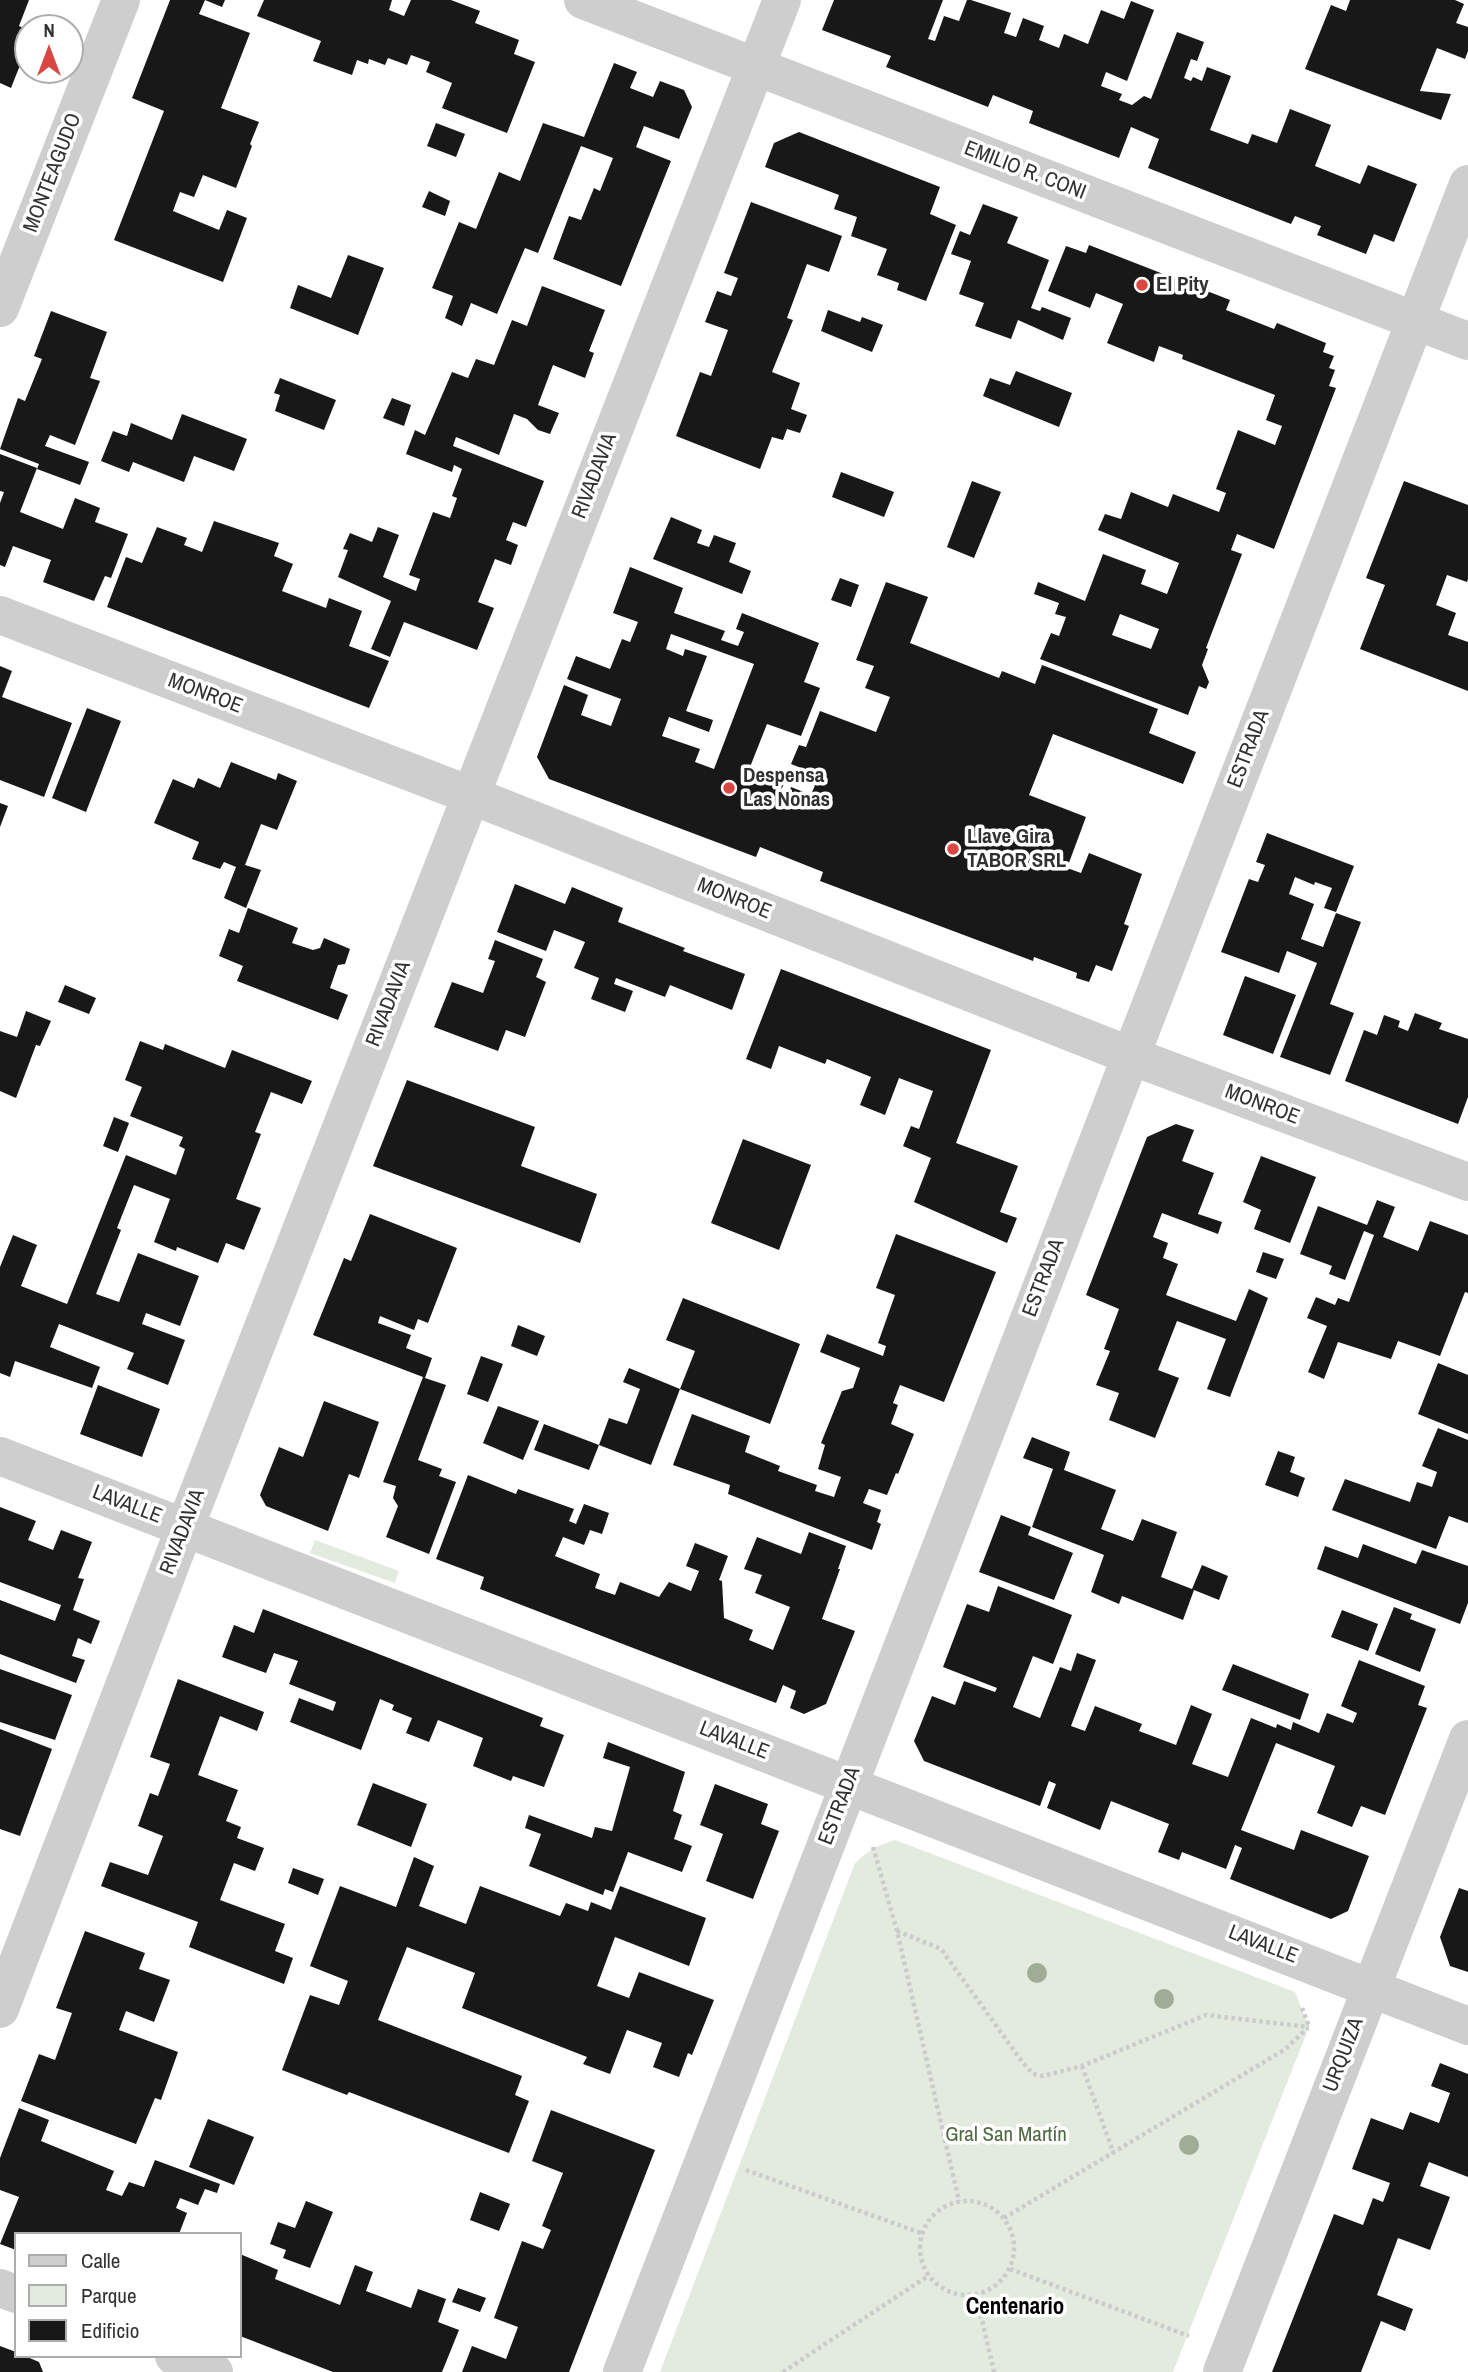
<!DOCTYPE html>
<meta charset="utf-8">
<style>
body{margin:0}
#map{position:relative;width:1468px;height:2372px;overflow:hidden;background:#fff;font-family:"Archivo Narrow",sans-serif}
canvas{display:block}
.legend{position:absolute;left:14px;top:2232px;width:228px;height:126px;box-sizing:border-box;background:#fff;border:2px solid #adadad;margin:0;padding:9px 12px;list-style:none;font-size:21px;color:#313131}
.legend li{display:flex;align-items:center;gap:14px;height:35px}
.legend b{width:35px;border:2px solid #adadad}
.north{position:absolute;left:14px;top:14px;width:70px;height:70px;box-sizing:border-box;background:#fff;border:2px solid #adadad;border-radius:50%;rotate:0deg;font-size:19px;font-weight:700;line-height:28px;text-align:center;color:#313131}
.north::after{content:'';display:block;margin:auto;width:24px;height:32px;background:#d94742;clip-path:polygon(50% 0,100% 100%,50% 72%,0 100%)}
</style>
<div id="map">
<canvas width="1468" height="2372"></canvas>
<ul class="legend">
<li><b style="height:9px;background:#cecece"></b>Calle</li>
<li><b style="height:19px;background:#e3eade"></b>Parque</li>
<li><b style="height:19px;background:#181818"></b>Edificio</li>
</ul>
<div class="north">N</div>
</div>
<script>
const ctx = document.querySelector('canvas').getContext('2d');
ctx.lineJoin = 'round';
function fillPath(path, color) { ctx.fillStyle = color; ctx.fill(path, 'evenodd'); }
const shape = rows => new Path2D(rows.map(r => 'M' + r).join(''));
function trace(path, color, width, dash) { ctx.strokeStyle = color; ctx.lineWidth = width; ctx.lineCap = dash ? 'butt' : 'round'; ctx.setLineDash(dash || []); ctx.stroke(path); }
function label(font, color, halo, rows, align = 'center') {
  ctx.font = font + ' "Archivo Narrow",sans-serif'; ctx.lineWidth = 7; ctx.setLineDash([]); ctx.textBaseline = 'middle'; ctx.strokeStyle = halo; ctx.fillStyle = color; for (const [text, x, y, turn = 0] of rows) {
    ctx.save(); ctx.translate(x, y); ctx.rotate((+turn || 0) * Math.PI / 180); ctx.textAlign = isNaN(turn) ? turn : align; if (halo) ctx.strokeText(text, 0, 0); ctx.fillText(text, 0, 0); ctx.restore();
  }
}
const green = shape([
 [315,1540,399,1571,395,1583,310,1553],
 [895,1840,1295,1992,1309,2027,1173,2372,660,2372,855,1863,873,1848]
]);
const building = shape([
 [0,0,29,0,19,26,28,30,28,45,11,88,0,83],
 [170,0,225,0,222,7,205,0,199,14,250,33,221,108,259,122,250,144,252,146,236,188,203,175,194,197,180,192,173,211,219,230,227,210,247,218,223,282,114,240,164,111,132,98],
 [264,0,392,0,389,10,404,16,411,0,451,0,480,11,475,23,519,40,514,54,535,62,507,133,442,108,452,83,426,72,430,62,411,55,407,65,388,58,385,65,369,59,368,64,357,60,352,75,313,61,321,41,257,16],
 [834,0,943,0,928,39,935,41,944,16,959,21,967,0,971,0,1011,13,1004,33,1016,37,1023,18,1044,26,1039,40,1059,48,1064,34,1088,44,1101,10,1124,19,1131,1,1154,10,1127,81,1106,72,1101,86,1122,94,1119,100,1132,105,1144,96,1151,99,1177,32,1204,42,1197,61,1191,59,1184,78,1191,81,1193,77,1202,81,1207,67,1231,76,1210,130,1248,144,1252,134,1277,143,1290,109,1331,125,1315,166,1360,184,1368,165,1417,184,1394,242,1374,234,1366,254,1317,235,1321,226,1295,216,1291,224,1148,168,1159,139,1131,127,1119,158,1029,123,1033,111,993,95,988,107,886,67,891,56,822,30],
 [1350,0,1455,0,1464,4,1456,23,1468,27,1468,51,1465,59,1437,48,1420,91,1451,94,1441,120,1305,69,1331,5,1346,11],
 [614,63,637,72,630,88,653,97,660,81,684,90,692,107,679,139,644,126,636,147,671,161,621,286,553,259,569,216,581,220,594,188,600,191,613,158,581,146,538,253,525,248,497,314,471,303,462,326,445,318,453,296,432,288,459,222,476,229,499,172,520,181,543,123,584,137],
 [436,123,465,134,456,157,427,146],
 [799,132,940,187,930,214,956,225,926,301,897,290,899,283,877,275,887,249,851,236,857,217,834,209,839,195,765,167,774,143],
 [429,191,450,201,445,216,422,207],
 [751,202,842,236,829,272,807,264,787,318,793,320,772,372,800,383,791,409,807,415,800,433,787,429,783,440,772,437,760,469,676,436,700,372,711,376,728,330,705,322,717,291,731,296,738,278,724,273],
 [983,204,1018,217,1007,243,1049,260,1031,308,1040,311,1042,307,1071,318,1063,340,1018,320,1011,339,975,326,984,303,959,294,971,261,951,254,960,231,970,235],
 [1089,245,1230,300,1226,310,1274,329,1277,323,1326,343,1323,352,1334,356,1329,368,1335,370,1329,386,1336,388,1274,549,1237,534,1231,550,1242,554,1206,648,1208,649,1202,665,1209,682,1206,689,1199,686,1188,715,1040,659,1051,633,1059,636,1066,617,1055,614,1059,603,1034,594,1038,582,1085,601,1103,554,1146,570,1141,584,1167,594,1179,563,1098,530,1105,514,1121,519,1131,492,1168,507,1173,494,1219,512,1226,493,1216,489,1238,430,1275,445,1282,426,1266,420,1275,395,1182,359,1183,355,1159,346,1154,362,1107,343,1123,304,1096,293,1090,308,1048,291,1066,246,1086,253],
 [1120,614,1159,629,1151,649,1112,635],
 [348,255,384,268,358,335,290,308,298,285,331,298],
 [542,286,605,310,589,351,594,353,585,378,553,365,538,405,559,413,550,434,538,430,527,419,514,414,499,455,456,437,453,446,544,481,526,527,513,522,506,540,518,545,511,565,495,559,478,602,494,608,477,650,404,622,390,657,371,649,391,601,338,577,348,550,343,549,350,533,372,542,378,527,399,535,383,577,416,591,420,579,409,575,433,512,450,518,457,498,452,496,462,469,454,465,452,472,406,454,415,430,425,435,452,372,468,378,476,359,494,365,512,320,527,326],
 [828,310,860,322,862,317,883,325,872,352,821,331],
 [51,311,107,332,90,378,100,381,75,445,50,435,45,446,89,462,80,485,37,469,39,464,0,449,18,398,25,401,42,359,34,356],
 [1016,371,1072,393,1059,427,983,396,990,378,1010,385],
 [280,378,336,400,324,430,275,411,280,395,274,393],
 [392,398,411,405,404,426,383,418],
 [182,414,247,439,234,471,194,456,184,482,133,462,129,472,101,461,113,431,127,436,131,423,172,440],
 [0,454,37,468,20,512,63,529,75,498,100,508,95,522,128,534,111,578,105,576,94,601,43,582,51,560,13,546,5,567,0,565,0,503,4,492,0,491],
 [841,472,894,492,884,517,832,497],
 [972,481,1001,492,974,558,947,547],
 [1404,481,1468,505,1468,579,1467,582,1447,575,1436,605,1456,613,1448,635,1468,642,1468,691,1360,649,1385,585,1366,578],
 [671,517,702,530,697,543,709,547,714,535,736,543,729,562,751,571,742,594,653,559],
 [214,521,279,543,274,556,293,564,282,591,326,608,329,598,362,611,349,646,389,661,369,708,107,607,126,557,142,563,157,527,187,538,184,545,202,552],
 [630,567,683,588,674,613,725,631,721,640,738,646,744,632,736,629,742,613,819,643,804,682,820,688,801,736,767,724,750,767,785,781,777,800,785,803,791,787,811,795,819,775,791,764,799,745,806,747,820,711,876,732,890,697,865,688,874,666,856,660,886,582,928,597,910,643,999,678,1002,671,1035,684,1042,665,1158,709,1149,733,1196,752,1183,784,1053,734,1029,795,1086,817,1067,868,1081,873,1089,853,1142,874,1124,924,1129,926,1112,971,1096,965,1089,982,1076,978,1077,973,1034,957,1033,961,820,881,823,872,760,847,756,857,549,779,537,757,564,685,588,695,581,715,611,726,621,699,567,679,576,656,610,669,622,639,630,642,638,622,613,613],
 [671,634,754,664,714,769,695,762,700,749,662,736,669,717,709,732,713,720,686,711,707,656,685,649,683,656,666,649],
 [840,578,859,585,851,607,831,600],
 [0,666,12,671,2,697,72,723,44,797,0,780],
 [87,708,121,721,86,812,52,798],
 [231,762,276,780,278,773,297,781,277,830,261,824,245,865,261,870,246,908,224,898,236,867,224,862,220,869,192,859,199,842,154,823,173,779,194,788,198,778,220,788],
 [0,803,8,806,0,827],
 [1267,833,1354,866,1336,912,1324,908,1332,888,1315,882,1314,885,1295,877,1289,894,1314,904,1301,939,1323,947,1336,913,1361,922,1330,1004,1354,1013,1330,1075,1280,1057,1317,963,1287,951,1279,973,1221,952,1249,879,1258,882,1265,865,1256,862],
 [515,884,565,904,572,887,623,908,618,922,685,948,683,951,745,974,732,1010,670,985,665,997,616,978,614,984,633,991,625,1012,591,999,599,978,574,968,585,942,554,930,546,951,497,932],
 [248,908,298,928,292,943,313,950,320,948,324,938,350,949,345,964,338,965,330,988,348,995,338,1020,237,981,243,966,219,956,229,929,239,933],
 [495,940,543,959,536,977,546,982,525,1037,506,1030,498,1051,434,1027,452,982,483,993,495,961,488,959],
 [781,969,991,1050,956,1143,1018,1166,1000,1212,1017,1218,1007,1243,914,1202,931,1158,903,1146,911,1126,919,1129,933,1091,899,1078,885,1115,860,1105,871,1077,827,1059,825,1064,779,1046,771,1069,746,1059],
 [1245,976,1296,995,1273,1054,1223,1035],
 [65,985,96,998,89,1014,58,1002],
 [26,1011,51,1021,40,1046,36,1045,16,1098,0,1091,0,1031,17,1037],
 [1415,1013,1442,1023,1439,1029,1468,1039,1468,1097,1458,1124,1345,1081,1364,1030,1377,1035,1384,1015,1400,1021,1398,1027,1408,1031],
 [140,1041,163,1050,165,1044,225,1068,232,1050,312,1081,302,1104,271,1092,255,1132,261,1134,236,1199,261,1208,244,1250,226,1243,218,1263,177,1247,176,1251,154,1242,170,1199,134,1185,117,1228,121,1230,96,1294,119,1302,138,1253,199,1276,180,1326,146,1313,142,1324,185,1340,168,1385,127,1369,134,1353,59,1324,50,1347,100,1367,92,1388,15,1361,10,1377,0,1373,0,1267,13,1235,37,1245,21,1286,67,1304,126,1155,176,1175,185,1149,179,1146,183,1137,130,1116,142,1087,125,1080],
 [407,1080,535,1127,521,1166,597,1194,580,1243,373,1166],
 [114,1117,129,1123,118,1152,103,1146],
 [1176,1124,1194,1130,1182,1161,1214,1173,1198,1214,1222,1222,1218,1234,1162,1213,1153,1237,1168,1243,1163,1258,1178,1264,1166,1295,1236,1321,1249,1289,1268,1298,1230,1397,1207,1389,1226,1339,1177,1321,1158,1370,1179,1378,1155,1438,1109,1420,1119,1393,1096,1385,1110,1351,1104,1349,1119,1309,1086,1295,1147,1137],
 [743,1139,811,1165,779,1250,711,1223],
 [1261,1156,1316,1177,1290,1243,1254,1229,1261,1210,1243,1202],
 [1377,1200,1395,1207,1383,1237,1418,1251,1430,1221,1468,1235,1468,1293,1465,1292,1440,1356,1398,1341,1391,1359,1338,1342,1324,1379,1308,1372,1327,1326,1307,1318,1316,1297,1335,1305,1338,1298,1349,1302,1374,1235,1364,1231,1345,1280,1329,1274,1332,1266,1300,1254,1318,1206,1367,1225],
 [370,1214,457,1248,428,1323,418,1319,414,1330,380,1316,378,1323,411,1335,406,1348,432,1358,425,1378,446,1385,418,1460,442,1469,439,1476,456,1482,429,1554,386,1537,398,1506,393,1498,396,1486,383,1482,423,1377,313,1335,344,1258,351,1261],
 [896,1234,996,1272,944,1402,900,1385,893,1403,898,1405,891,1424,914,1434,898,1474,896,1473,887,1495,869,1489,863,1503,881,1510,877,1522,881,1524,872,1550,728,1494,730,1485,673,1465,692,1414,750,1436,745,1452,780,1466,778,1471,817,1485,815,1491,834,1497,841,1477,818,1469,825,1445,821,1443,842,1391,853,1388,860,1368,820,1352,827,1334,883,1356,886,1346,878,1343,895,1295,876,1288],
 [1263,1252,1284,1259,1276,1279,1256,1272],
 [683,1298,800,1344,770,1424,680,1389,651,1465,599,1445,609,1418,627,1424,640,1389,623,1382,629,1368,680,1389,695,1351,666,1340],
 [518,1325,545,1336,537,1356,511,1346],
 [481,1356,503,1364,488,1402,467,1394],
 [1438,1363,1468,1375,1468,1434,1418,1414],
 [98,1385,160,1409,142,1457,80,1434],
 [324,1401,379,1422,359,1478,349,1474,328,1531,266,1506,260,1495,279,1447,303,1457],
 [498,1406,539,1421,523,1460,483,1443],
 [544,1424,599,1445,589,1470,534,1450],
 [1438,1428,1468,1440,1468,1523,1449,1516,1436,1549,1332,1510,1345,1479,1410,1502,1417,1482,1432,1487,1437,1472,1422,1466],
 [1032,1437,1070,1452,1064,1470,1116,1490,1101,1529,1133,1541,1142,1519,1177,1532,1161,1577,1192,1589,1202,1565,1228,1576,1219,1600,1194,1590,1183,1620,1122,1596,1119,1604,1091,1592,1104,1555,1032,1527,1053,1469,1023,1458],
 [1278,1451,1295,1457,1290,1472,1305,1478,1298,1497,1265,1485],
 [468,1475,516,1494,518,1489,574,1509,569,1521,576,1524,584,1504,609,1513,602,1534,590,1530,584,1545,563,1537,555,1556,600,1574,595,1588,615,1595,620,1582,659,1597,669,1582,691,1591,699,1571,686,1566,695,1543,728,1556,719,1580,722,1581,724,1618,753,1630,749,1640,773,1650,790,1607,755,1593,762,1575,744,1569,757,1537,801,1554,809,1532,846,1546,838,1569,840,1569,822,1619,855,1631,826,1704,804,1714,790,1708,796,1691,783,1685,776,1703,480,1589,484,1577,436,1559],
 [0,1507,36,1521,28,1540,53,1550,61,1530,92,1542,78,1578,84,1579,73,1610,100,1621,91,1644,78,1638,72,1656,85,1660,76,1683,0,1654,0,1600,55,1621,61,1605,0,1582],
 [1001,1515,1031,1527,1028,1535,1073,1553,1054,1600,979,1572],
 [1363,1544,1416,1564,1422,1550,1468,1566,1468,1603,1460,1624,1317,1569,1325,1546,1358,1558],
 [998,1586,1072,1615,1053,1664,1033,1656,1013,1707,1040,1718,1060,1667,1071,1671,1077,1653,1096,1660,1071,1726,1085,1731,1095,1706,1142,1724,1139,1731,1176,1745,1191,1705,1212,1714,1192,1764,1228,1777,1251,1718,1276,1728,1277,1724,1291,1730,1293,1722,1319,1733,1327,1713,1353,1723,1357,1713,1341,1706,1359,1660,1425,1686,1418,1705,1427,1708,1385,1815,1361,1806,1352,1827,1317,1813,1335,1766,1276,1743,1241,1830,1294,1850,1301,1830,1369,1856,1348,1911,1331,1919,1230,1879,1242,1848,1235,1845,1226,1869,1182,1852,1179,1860,1158,1852,1169,1824,1111,1801,1100,1830,1047,1808,1056,1784,1049,1781,1040,1806,924,1761,914,1741,932,1696,955,1705,964,1681,995,1692,997,1688,943,1667,967,1604,989,1612],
 [1394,1607,1412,1614,1410,1619,1436,1629,1420,1672,1375,1654],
 [263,1609,543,1718,540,1726,564,1735,544,1787,513,1776,511,1781,473,1766,483,1738,438,1720,429,1742,406,1733,412,1718,392,1710,394,1705,380,1699,361,1750,290,1722,299,1698,333,1711,336,1702,289,1684,298,1661,274,1653,266,1673,222,1657,234,1625,254,1633],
 [1342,1610,1378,1624,1368,1651,1331,1637],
 [1233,1664,1309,1694,1300,1720,1222,1690],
 [0,1669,72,1695,55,1740,0,1722],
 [178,1679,264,1712,257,1731,220,1716,198,1775,238,1790,226,1821,241,1827,237,1838,264,1848,255,1871,234,1863,220,1900,285,1924,275,1951,293,1958,284,1984,189,1947,198,1922,101,1886,110,1862,148,1875,163,1836,138,1826,150,1793,158,1796,170,1764,150,1757],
 [0,1729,52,1749,20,1836,0,1829],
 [608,1742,685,1772,673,1811,682,1815,674,1839,692,1846,682,1872,628,1852,613,1892,605,1889,603,1895,529,1866,541,1834,525,1828,529,1815,592,1838,595,1827,612,1831,630,1767,603,1758],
 [373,1783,427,1804,411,1847,357,1825],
 [715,1784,768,1804,761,1824,779,1831,753,1899,706,1881,723,1834,700,1825],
 [414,1857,434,1866,419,1906,466,1924,480,1886,560,1916,566,1903,588,1911,591,1902,611,1910,620,1886,706,1918,689,1966,615,1937,597,1986,629,1998,639,1972,714,2000,692,2055,688,2053,679,2077,653,2067,662,2043,627,2030,610,2074,583,2064,587,2057,462,2008,475,1973,407,1947,378,2020,522,2076,515,2095,529,2101,509,2153,349,2092,347,2095,282,2070,310,1995,339,2005,348,1981,310,1966,340,1886,396,1907],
 [293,1868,324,1879,318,1895,288,1883],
 [1459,1888,1468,1891,1468,1972,1450,1966,1440,1937],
 [85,1931,145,1953,139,1969,170,1980,154,2022,126,2011,119,2030,178,2052,161,2100,155,2098,136,2144,21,2101,39,2054,55,2060,72,2013,56,2008],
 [1440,2063,1468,2074,1468,2177,1429,2162,1420,2186,1450,2197,1430,2250,1398,2238,1377,2295,1413,2309,1405,2331,1381,2321,1361,2372,1272,2372,1334,2214,1363,2225,1373,2198,1383,2202,1390,2183,1352,2169,1371,2118,1403,2130,1410,2112,1439,2123,1450,2093,1431,2086],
 [19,2108,49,2120,41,2141,114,2171,106,2190,122,2196,129,2182,144,2187,155,2160,220,2184,217,2193,205,2189,198,2205,180,2198,176,2208,187,2213,179,2234,16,2234,16,2250,0,2244,19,2197,0,2190,0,2158],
 [551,2110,655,2150,569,2372,462,2372,472,2346,506,2359,518,2327,494,2318,522,2241,543,2249,551,2230,542,2226,563,2173,532,2161],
 [208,2119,254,2137,234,2185,189,2167],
 [480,2192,510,2204,499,2231,470,2220],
 [306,2201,333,2212,310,2268,283,2258,286,2250,270,2244,278,2222,295,2228],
 [240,2254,278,2270,275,2279,340,2305,355,2265,373,2272,366,2291,411,2308,418,2289,446,2299,438,2322,459,2330,442,2372,333,2372,240,2336],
 [458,2288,486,2298,480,2312,452,2302],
 [0,2346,16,2352,16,2356,25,2356,39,2362,43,2372,0,2372]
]);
const path = shape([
 [873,1847,897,1931,959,2201],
 [897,1931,941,1949,1023,2063,1033,2074,1043,2076,1082,2066,1206,2015,1309,2027],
 [1302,2008,1309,2026],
 [1082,2066,1114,2154],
 [746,2170,921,2233],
 '920 2248a47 47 0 1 1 94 0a47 47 0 1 1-94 0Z',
 [1004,2218,1284,2050,1308,2028],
 [1010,2269,1189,2336],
 [976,2294,994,2372],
 [783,2372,928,2276]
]);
const minor = shape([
 [583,0,1468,341],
 [0,308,121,0],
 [0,615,470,795,1131,1056,1468,1182],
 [0,1456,1468,2026],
 [0,2009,185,1527,782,0],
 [0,2288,16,2294],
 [174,2356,214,2372],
 [622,2372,1468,184],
 [1222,2372,1468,1739]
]);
const trees = [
 [1037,1973],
 [1164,1999],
 [1189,2145]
];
const markers = [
 [1142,285,7,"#d94742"],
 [729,788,7,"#d94742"],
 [953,849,7,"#d94742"]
];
const streetNames = [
 ["EMILIO R. CONI",1025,171,21],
 ["MONTEAGUDO",53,173,-69],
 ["RIVADAVIA",595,476,-69],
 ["MONROE",205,694,21],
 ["ESTRADA",1249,749,-69],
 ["MONROE",734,899,22],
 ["RIVADAVIA",389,1004,-69],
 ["MONROE",1262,1105,21],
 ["ESTRADA",1044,1278,-69],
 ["LAVALLE",127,1505,21],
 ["RIVADAVIA",183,1532,-69],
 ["LAVALLE",734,1741,21],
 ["ESTRADA",840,1806,-69],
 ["LAVALLE",1263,1945,21],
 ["URQUIZA",1344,2055,-69]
];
const poiNames = [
 ["El Pity",1156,285],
 ["Despensa",743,776],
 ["Las Nonas",743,800],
 ["Llave Gira",967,837],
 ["TABOR SRL",967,861]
];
const parkNames = [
 ["Gral San Martín",1006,2135]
];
const neighbourhoodNames = [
 ["Centenario",1015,2308]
];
fillPath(green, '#e3eade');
fillPath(building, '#181818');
trace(path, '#cbcbcb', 4.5, [3.5, 3.5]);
trace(minor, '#cecece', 38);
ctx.fillStyle = '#9fad96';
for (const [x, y] of trees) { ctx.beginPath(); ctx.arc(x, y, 10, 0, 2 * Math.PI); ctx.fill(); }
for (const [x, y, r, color] of markers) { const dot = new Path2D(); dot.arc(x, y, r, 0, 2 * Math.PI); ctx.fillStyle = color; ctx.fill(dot); trace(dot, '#fff', 2.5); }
label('21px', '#313131', '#fff', streetNames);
label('bold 21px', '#313131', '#fff', poiNames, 'left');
label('21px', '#506a41', '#fff', parkNames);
label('bold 23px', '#000', '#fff', neighbourhoodNames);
</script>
